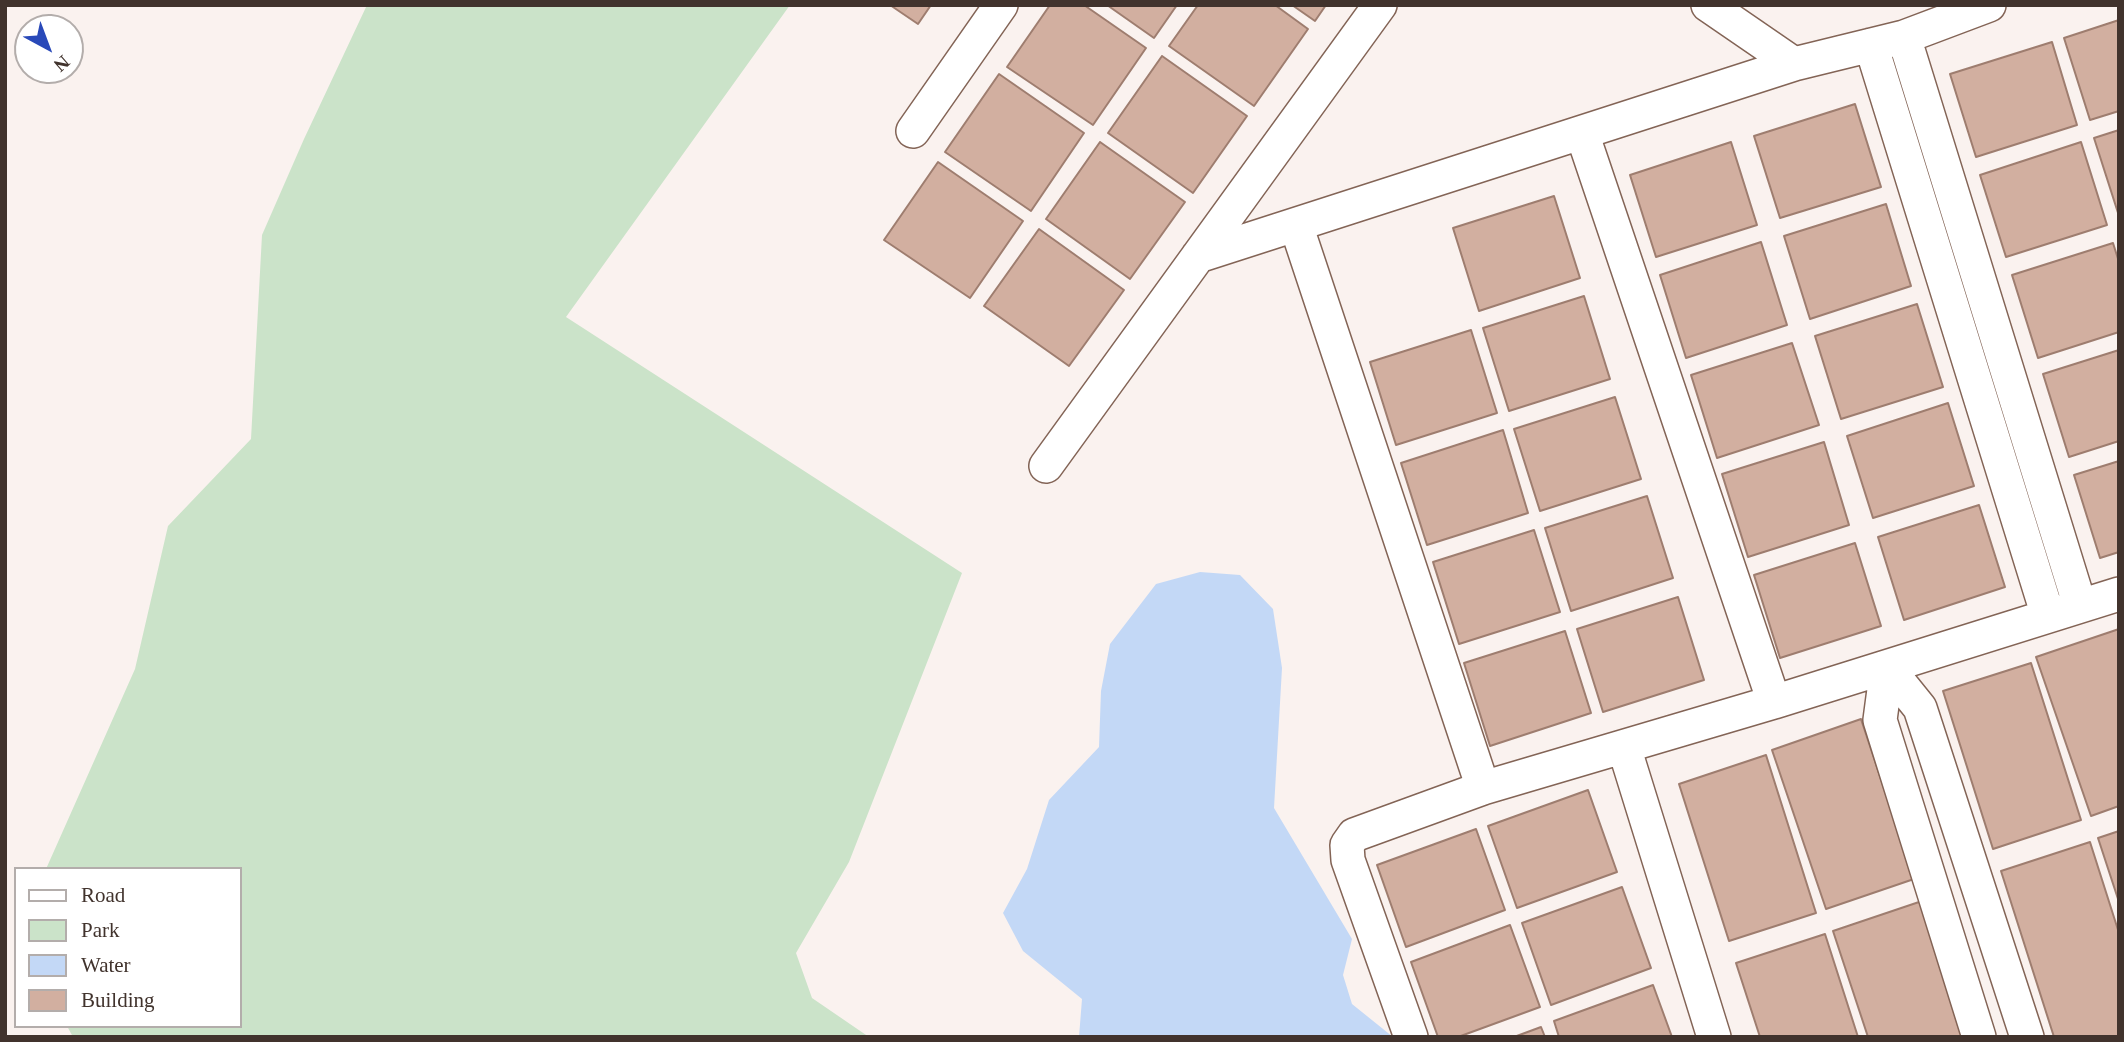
<!DOCTYPE html>
<style>
body{margin:0}
#map{position:relative;width:2124px;height:1042px;overflow:hidden;background:#faf2ef;font-family:Georgia,serif}
canvas{display:block}
.frame{position:absolute;inset:0;border:7px solid #41332d;pointer-events:none}
.legend{position:absolute;left:14px;top:867px;width:228px;height:161px;box-sizing:border-box;background:#fff;border:2px solid #b3adab;margin:0;padding:9px 12px;list-style:none;font-size:21px;color:#41332d}
.legend li{display:flex;align-items:center;gap:14px;height:35px}
.legend b{width:35px;border:2px solid #b3adab}
.north{position:absolute;left:14px;top:14px;width:70px;height:70px;box-sizing:border-box;background:#fff;border:2px solid #b3adab;border-radius:50%;rotate:139deg;font-size:19px;font-weight:700;line-height:28px;text-align:center;color:#41332d}
.north::after{content:'';display:block;margin:auto;width:24px;height:32px;background:#2949b9;clip-path:polygon(50% 0,100% 100%,50% 72%,0 100%)}
</style>
<div id="map">
<canvas width="2124" height="1042"></canvas>
<div class="frame"></div>
<ul class="legend">
<li><b style="height:9px;background:#fff"></b>Road</li>
<li><b style="height:19px;background:#cbe3c9"></b>Park</li>
<li><b style="height:19px;background:#c3d8f6"></b>Water</li>
<li><b style="height:19px;background:#d2afa0"></b>Building</li>
</ul>
<div class="north">N</div>
</div>
<script>
const ctx = document.querySelector('canvas').getContext('2d');
ctx.lineJoin = 'round';
function fillPath(path, color) { ctx.fillStyle = color; ctx.fill(path, 'evenodd'); }
const shape = rows => new Path2D(rows.map(r => 'M' + r).join(''));
function trace(path, color, width, dash) { ctx.strokeStyle = color; ctx.lineWidth = width; ctx.lineCap = dash ? 'butt' : 'round'; ctx.setLineDash(dash || []); ctx.stroke(path); }
const green = shape([
 [367,5,790,5,566,317,962,573,849,862,796,953,812,998,869,1037,73,1037,67,1026,240,1026,240,869,46,869,135,669,168,526,251,439,262,235,304,139]
]);
const water = shape([
 [1200,572,1240,575,1273,609,1282,668,1274,808,1352,939,1343,975,1352,1004,1393,1037,1079,1037,1082,999,1023,951,1003,913,1027,869,1049,800,1099,747,1101,691,1110,644,1156,584]
]);
const building = shape([
 [890,5,931,5,918,24,890,5],
 [1050,5,1084,5,1146,48,1093,125,1007,67,1050,5],
 [1107,5,1177,5,1154,38,1107,5],
 [1198,5,1275,5,1308,29,1254,106,1169,46,1198,5],
 [1292,5,1326,5,1315,21,1292,5],
 [2119,20,2119,111,2090,120,2064,38,2119,20],
 [2052,42,2077,125,1976,157,1950,74,2052,42],
 [1162,56,1247,116,1193,193,1108,133,1162,56],
 [999,74,1084,133,1031,211,945,152,999,74],
 [1855,104,1881,187,1780,218,1754,136,1855,104],
 [2119,130,2119,216,2094,138,2119,130],
 [1100,142,1185,202,1130,279,1046,219,1100,142],
 [1731,142,1757,225,1656,257,1630,175,1731,142],
 [2081,142,2107,225,2006,257,1980,175,2081,142],
 [938,162,1023,221,970,298,884,240,938,162],
 [1554,196,1580,278,1479,311,1453,228,1554,196],
 [1886,204,1911,286,1810,319,1784,236,1886,204],
 [1039,229,1124,290,1069,366,984,306,1039,229],
 [1761,242,1787,325,1686,358,1660,275,1761,242],
 [2113,243,2119,262,2119,332,2038,358,2012,275,2113,243],
 [1584,296,1610,379,1509,411,1483,328,1584,296],
 [1917,304,1943,387,1841,419,1815,336,1917,304],
 [1471,330,1497,413,1396,445,1370,362,1471,330],
 [1792,343,1819,425,1717,458,1691,375,1792,343],
 [2119,350,2119,441,2069,457,2043,374,2119,350],
 [1615,397,1641,479,1540,511,1514,429,1615,397],
 [1948,403,1974,486,1873,518,1847,436,1948,403],
 [1503,430,1528,513,1427,545,1401,463,1503,430],
 [1824,442,1849,525,1748,557,1722,474,1824,442],
 [2119,461,2119,552,2100,558,2074,475,2119,461],
 [1647,496,1673,578,1571,611,1545,528,1647,496],
 [1979,505,2005,587,1904,620,1878,537,1979,505],
 [1534,530,1560,612,1459,644,1433,562,1534,530],
 [1855,543,1881,626,1780,658,1754,575,1855,543],
 [1678,597,1704,680,1603,712,1577,629,1678,597],
 [2119,629,2119,806,2091,816,2036,657,2119,629],
 [1565,631,1591,713,1490,746,1464,663,1565,631],
 [2031,663,2081,820,1993,849,1943,691,2031,663],
 [1861,719,1914,879,1826,909,1772,750,1861,719],
 [1766,755,1816,913,1729,941,1679,784,1766,755],
 [1588,790,1617,872,1517,908,1488,826,1588,790],
 [1476,829,1505,910,1406,947,1377,865,1476,829],
 [2119,831,2119,902,2098,838,2119,831],
 [2090,842,2119,933,2119,1037,2054,1037,2001,871,2090,842],
 [1622,887,1651,968,1551,1005,1522,923,1622,887],
 [1922,901,1966,1037,1868,1037,1833,931,1922,901],
 [1510,925,1540,1007,1458,1037,1438,1037,1411,962,1510,925],
 [1825,934,1858,1037,1760,1037,1736,963,1825,934],
 [1653,985,1672,1037,1559,1037,1554,1021,1653,985],
 [1541,1027,1545,1037,1514,1037,1541,1027]
]);
const street = shape([
 [1708,5,1794,64,1904,37,1989,5],
 [1904,37,2080,606],
 [1871,45,2048,616],
 [913,131,1001,5],
 [1296,225,1483,788],
 [1198,256,1794,64],
 [1046,466,1380,5],
 [1887,667,1920,708,2027,1037],
 [1887,667,1880,720,1979,1037],
 [1774,702,2119,594],
 [1624,747,1714,1037],
 [1411,1037,1348,860,1347,845,1354,835,1483,788,1774,702,1582,133]
]);
fillPath(green, '#cbe3c9');
fillPath(water, '#c3d8f6');
fillPath(building, '#d2afa0');
trace(building, '#9e7d6f', 2);
trace(street, '#836456', 36);
trace(street, '#fff', 33);
</script>
